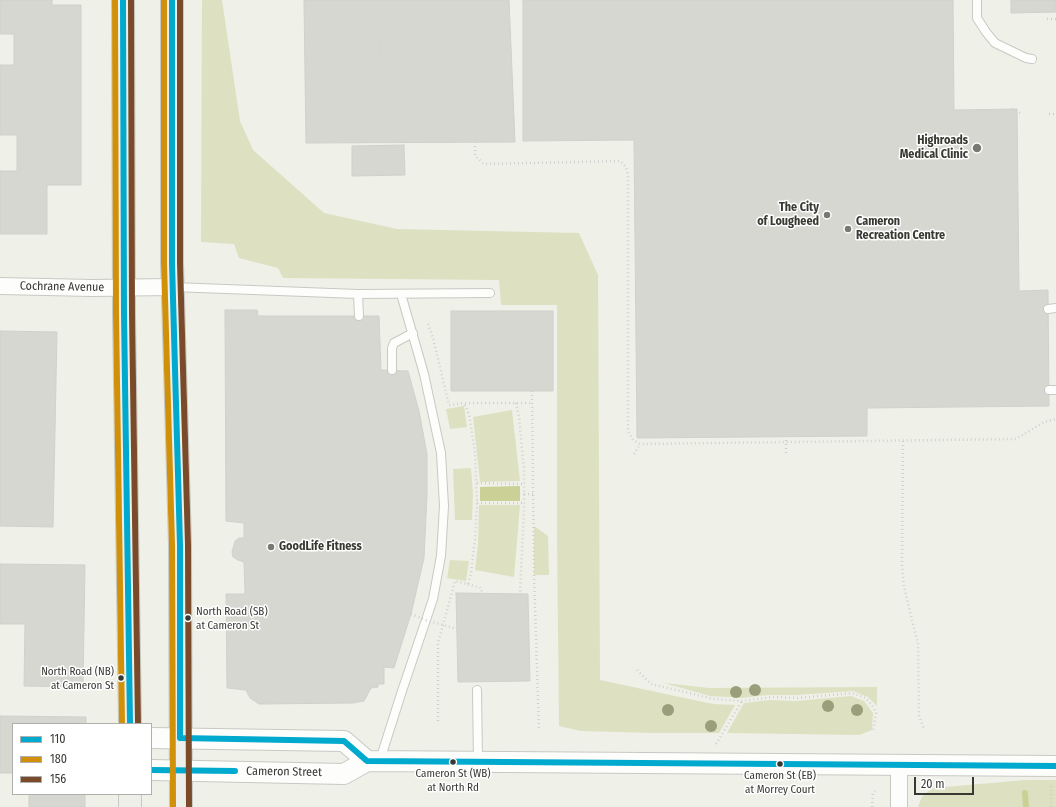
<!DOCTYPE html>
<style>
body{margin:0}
#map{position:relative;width:1056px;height:807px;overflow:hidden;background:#eff0e8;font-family:"Fira Sans Condensed",sans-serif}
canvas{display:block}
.legend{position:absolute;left:12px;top:723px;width:140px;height:72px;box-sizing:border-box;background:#fff;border:1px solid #afb0ad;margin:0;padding:5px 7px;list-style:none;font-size:12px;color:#383933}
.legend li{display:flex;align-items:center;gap:8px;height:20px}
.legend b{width:20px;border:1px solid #afb0ad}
.scale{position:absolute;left:914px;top:777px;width:60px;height:18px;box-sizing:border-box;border:2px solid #383933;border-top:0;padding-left:5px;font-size:12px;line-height:14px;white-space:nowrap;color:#383933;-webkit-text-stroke:3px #fff;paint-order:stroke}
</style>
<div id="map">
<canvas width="1056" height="807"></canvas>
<ul class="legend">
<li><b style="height:5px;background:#00a9ce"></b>110</li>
<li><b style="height:5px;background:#d1900a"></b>180</li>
<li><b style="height:5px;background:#7a4b2a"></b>156</li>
</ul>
<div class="scale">20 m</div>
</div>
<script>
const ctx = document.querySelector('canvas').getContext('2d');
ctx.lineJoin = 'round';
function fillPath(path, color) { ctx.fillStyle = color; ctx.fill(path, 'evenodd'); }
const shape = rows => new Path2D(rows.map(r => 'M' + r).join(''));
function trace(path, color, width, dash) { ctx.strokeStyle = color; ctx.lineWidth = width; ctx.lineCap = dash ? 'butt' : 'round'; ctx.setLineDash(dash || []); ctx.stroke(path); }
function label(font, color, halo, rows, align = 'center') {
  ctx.font = font + ' "Fira Sans Condensed",sans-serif'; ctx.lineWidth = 3; ctx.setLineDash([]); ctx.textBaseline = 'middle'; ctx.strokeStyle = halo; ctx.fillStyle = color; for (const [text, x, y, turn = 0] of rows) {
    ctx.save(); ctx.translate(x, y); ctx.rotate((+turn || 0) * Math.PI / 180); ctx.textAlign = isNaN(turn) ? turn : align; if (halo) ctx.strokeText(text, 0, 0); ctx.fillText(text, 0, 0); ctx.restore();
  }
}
const green = shape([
 [202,0,222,0,240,121,253,150,324,213,397,229,579,233,598,275,600,680,713,704,735,705,719,733,653,733,581,731,559,726,557,534,557,305,501,305,499,280,283,278,278,268,239,258,234,244,201,242],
 [464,406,467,427,450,429,446,409],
 [512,410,520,481,480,482,473,417],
 [471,468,473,494,472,520,455,520,453,469],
 [479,505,520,505,514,577,475,570,478,544],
 [534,526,548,536,549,575,534,575],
 [450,560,469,561,466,581,447,578],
 [664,683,709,688,877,687,877,706,868,697,853,691,797,695,768,695,742,698,710,696],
 [851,696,864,701,873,713,872,730,859,735,727,733,744,703,769,700,796,701],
 [1025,780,1056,780,1056,807,918,807,921,799,924,794,934,788]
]);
const water = shape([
 [520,486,520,501,480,501,480,487]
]);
const stream = shape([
 [1025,793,1026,807]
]);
const building = shape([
 [0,0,52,0,52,5,81,5,81,185,47,185,47,234,0,234,0,171,17,171,17,135,0,135,0,65,14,65,14,34,0,34,0,0],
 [304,0,509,0,515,142,306,143,304,0],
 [523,0,953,0,954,110,1017,109,1019,291,1048,290,1049,406,867,408,867,436,637,438,634,140,523,141,523,0],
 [1011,0,1056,0,1056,12,1011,13,1011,0],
 [404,145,405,175,352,176,352,146,404,145],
 [225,310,257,310,258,316,379,316,381,370,408,371,419,411,427,454,427,496,424,558,411,614,394,668,384,667,384,684,378,684,378,687,371,688,364,701,353,703,259,704,250,698,246,690,227,688,226,594,245,594,244,562,238,560,233,557,232,552,235,541,239,538,244,538,244,523,226,521,225,310],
 [451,311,553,311,553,391,451,391,451,311],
 [0,331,57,332,53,527,0,526,0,331],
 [0,564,85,565,83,687,24,686,25,624,0,624,0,564],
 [456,593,528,594,530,681,458,682,456,593],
 [0,716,86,717,86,724,13,724,13,773,0,773,0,716],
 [29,794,85,794,85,807,29,807,29,794]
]);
const path = shape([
 [1047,19,1056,19],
 [379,38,379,58],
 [1012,109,1022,114],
 [1049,114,1056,114],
 [475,142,475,156,484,164,620,161,626,167,628,175,628,431,633,440,640,444,1016,439,1044,422,1056,419],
 [428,324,433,338,449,405,464,403,532,403],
 [532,391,534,575,539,731],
 [516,403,519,417,524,470,524,510,520,593],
 [786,436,786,453],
 [903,441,902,565,904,587,918,644,919,716,924,729],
 [634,454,640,444],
 [477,483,524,484],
 [524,494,534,494],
 [477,503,524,503],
 [468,584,481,588,482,593],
 [637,670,651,684,714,699,742,701,773,697,798,698,852,693,866,698,874,708,876,713,873,732],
 [438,721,438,643,455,581,468,584,471,573,475,540,477,503,475,453,469,414,464,403],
 [716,744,742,701],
 [1051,786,1051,807],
 [872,807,873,793,875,791]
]);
const service = shape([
 [977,0,977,18,986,32,995,43,1026,58,1032,59],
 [173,287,358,294,490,293],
 [358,294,359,316],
 [1048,309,1056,308],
 [392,370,392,348,394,343,413,333],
 [1049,390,1056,390],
 [477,690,478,762],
 [380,760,401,694,433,599,441,556,444,506,441,453,424,374,401,294]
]);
const minor = shape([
 [0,286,92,288,172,287],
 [899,765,899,807]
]);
const tertiary = shape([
 [151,738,344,741,367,761],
 [151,770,344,774,367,761,1056,766]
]);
const secondary = shape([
 [123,0,124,314,130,724],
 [172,0,172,263,180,545,181,807],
 [130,794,130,807]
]);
const pathBridge = shape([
 [411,614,426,620,457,629]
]);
const bus1 = shape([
 [123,0,124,314,130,724],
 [172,0,172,263,180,545,180,738,344,741,367,761,1056,766],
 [151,770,235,771]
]);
const bus2 = shape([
 [115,0,116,314,122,724],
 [164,0,164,263,172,545,173,807]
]);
const bus3 = shape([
 [131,0,132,314,138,724],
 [180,0,180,263,188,545,189,807]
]);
const trees = [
 [755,690],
 [736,692],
 [828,706],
 [668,710],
 [857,710],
 [711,726]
];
const markers = [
 [977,148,5,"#787972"],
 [827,215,4,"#787972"],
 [848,229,4,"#787972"],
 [271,547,4,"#787972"],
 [188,618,3.5,"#383933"],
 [121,678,3.5,"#383933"],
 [453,762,3.5,"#383933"],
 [780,764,3.5,"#383933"]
];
const busNames = [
 ["North Road (SB)",196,612,"left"],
 ["at Cameron St",196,626,"left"],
 ["North Road (NB)",114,672,"right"],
 ["at Cameron St",114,686,"right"],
 ["Cameron St (WB)",453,774],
 ["at North Rd",453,788],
 ["Cameron St (EB)",780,776],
 ["at Morrey Court",780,790]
];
const poiNames = [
 ["Highroads",968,141],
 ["Medical Clinic",968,155],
 ["The City",819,208],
 ["of Lougheed",819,222],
 ["Cameron",856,222,"left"],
 ["Recreation Centre",856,236,"left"],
 ["GoodLife Fitness",279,547,"left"]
];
const streetNames = [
 ["Cochrane Avenue",62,287,1],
 ["Cameron Street",284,772,1]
];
fillPath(green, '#dde1c1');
fillPath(water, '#cbd096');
trace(stream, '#cbd096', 6);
fillPath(building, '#d6d7d1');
trace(building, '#d0d1ca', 1);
trace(service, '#c8c9c3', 10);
trace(minor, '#c8c9c3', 18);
trace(tertiary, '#c8c9c3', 22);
trace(secondary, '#c8c9c3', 24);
trace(path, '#d0d1cf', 2.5, [1, 3]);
trace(service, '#fdfdfc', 8);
trace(minor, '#fdfdfc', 16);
trace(tertiary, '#fdfdfc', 20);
trace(secondary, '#efefe9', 22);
trace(pathBridge, '#d0d1cf', 2.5, [1, 3]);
trace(bus1, '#00a9ce', 6);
trace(bus2, '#d1900a', 6);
trace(bus3, '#7a4b2a', 6);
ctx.fillStyle = '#9b9e7b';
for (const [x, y] of trees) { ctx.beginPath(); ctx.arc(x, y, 6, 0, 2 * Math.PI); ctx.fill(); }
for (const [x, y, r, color] of markers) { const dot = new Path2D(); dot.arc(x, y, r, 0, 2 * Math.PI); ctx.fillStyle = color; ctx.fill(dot); trace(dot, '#fff', 1.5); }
label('11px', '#383933', '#fff', busNames);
label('bold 12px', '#383933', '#fff', poiNames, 'right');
label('12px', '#383933', '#fff', streetNames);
</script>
